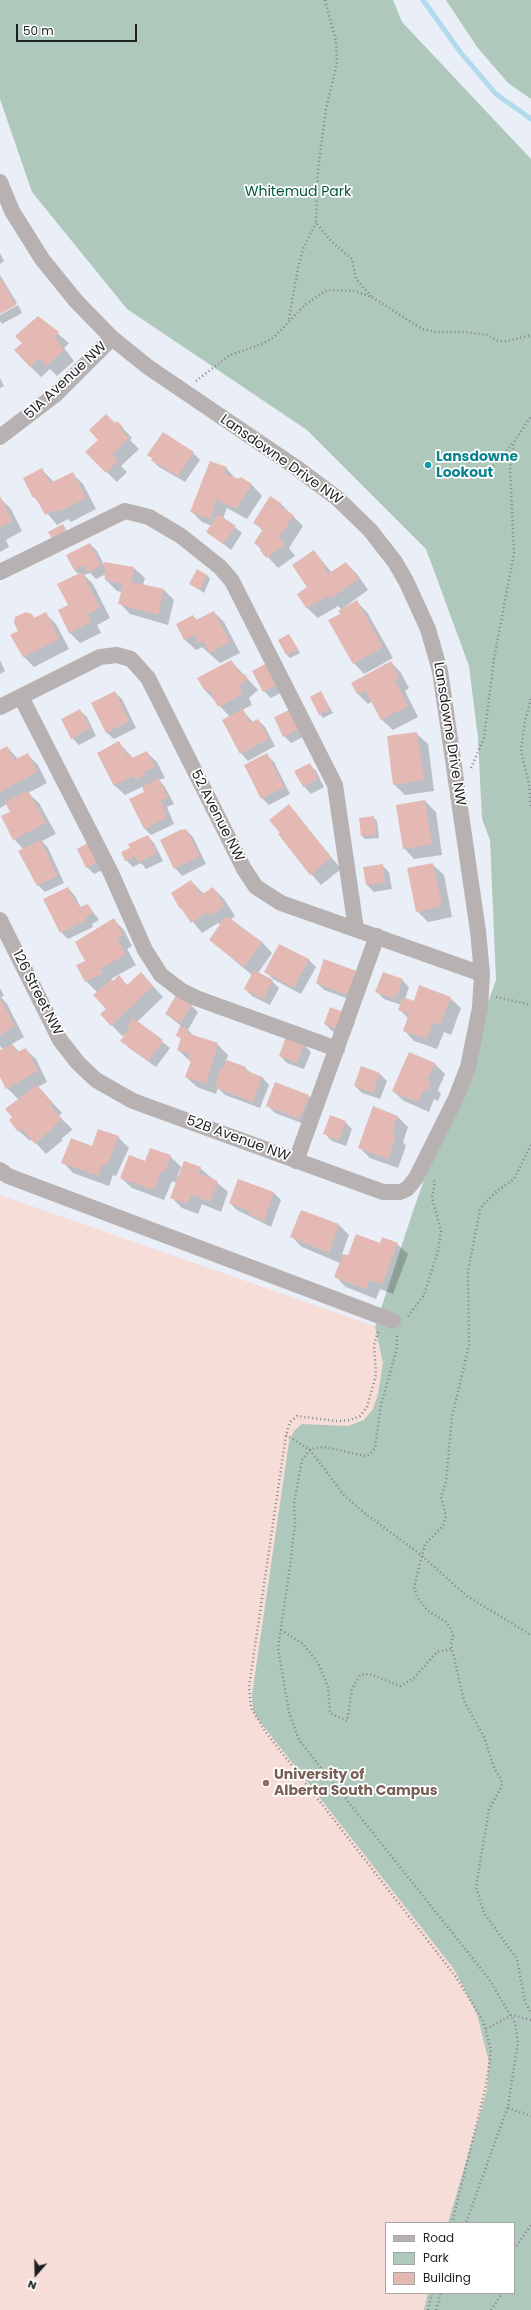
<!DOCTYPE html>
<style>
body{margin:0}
#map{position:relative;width:531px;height:2310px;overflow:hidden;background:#e9eef7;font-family:Poppins,sans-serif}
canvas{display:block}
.legend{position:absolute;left:385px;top:2222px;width:130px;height:72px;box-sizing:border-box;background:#fff;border:1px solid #a5a5a7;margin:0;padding:5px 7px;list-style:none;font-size:12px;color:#1d1f22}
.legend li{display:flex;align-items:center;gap:8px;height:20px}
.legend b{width:20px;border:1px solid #a5a5a7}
.north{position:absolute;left:16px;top:2254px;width:40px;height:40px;-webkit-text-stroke:3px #fff;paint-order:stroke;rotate:200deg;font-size:11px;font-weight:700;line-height:16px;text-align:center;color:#1d1f22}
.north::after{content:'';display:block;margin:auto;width:14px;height:18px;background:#1d1f22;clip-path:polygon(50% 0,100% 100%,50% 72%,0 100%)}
.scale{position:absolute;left:16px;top:24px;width:121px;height:18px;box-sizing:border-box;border:2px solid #1d1f22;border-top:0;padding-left:5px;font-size:12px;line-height:14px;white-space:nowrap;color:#1d1f22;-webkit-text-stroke:3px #fff;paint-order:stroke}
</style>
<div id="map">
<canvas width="531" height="2310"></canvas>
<ul class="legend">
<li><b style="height:5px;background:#b7b2b1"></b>Road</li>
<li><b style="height:11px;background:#afc8bc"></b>Park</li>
<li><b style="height:11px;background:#e5b9b3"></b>Building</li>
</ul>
<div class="north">N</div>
<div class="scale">50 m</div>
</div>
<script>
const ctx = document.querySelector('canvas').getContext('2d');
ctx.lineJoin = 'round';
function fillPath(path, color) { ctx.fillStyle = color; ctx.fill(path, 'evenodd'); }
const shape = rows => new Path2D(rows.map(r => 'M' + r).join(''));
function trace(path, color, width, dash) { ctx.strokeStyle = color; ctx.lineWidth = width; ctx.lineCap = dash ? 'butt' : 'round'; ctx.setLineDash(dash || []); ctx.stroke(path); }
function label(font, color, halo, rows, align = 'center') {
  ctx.font = font + ' Poppins,sans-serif'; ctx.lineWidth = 3.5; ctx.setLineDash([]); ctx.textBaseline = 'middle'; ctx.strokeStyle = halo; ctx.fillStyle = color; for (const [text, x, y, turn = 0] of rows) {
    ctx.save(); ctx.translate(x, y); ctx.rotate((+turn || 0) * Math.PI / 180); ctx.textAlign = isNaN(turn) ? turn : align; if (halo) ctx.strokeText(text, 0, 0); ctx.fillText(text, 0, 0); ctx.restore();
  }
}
const education = shape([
 [0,1195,531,1381,514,2223,386,2223,386,2293,483,2293,475,2310,0,2310]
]);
const green = shape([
 [0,0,393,0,402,22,531,159,531,2310,424,2310,428,2293,514,2293,514,2223,448,2223,487,2090,489,2062,477,2014,454,1969,258,1719,253,1710,252,1695,289,1442,294,1431,302,1424,348,1426,364,1420,373,1409,378,1394,383,1363,375,1327,413,1211,496,980,490,840,482,819,478,738,469,666,426,549,307,430,127,309,32,192,0,99],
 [446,0,531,0,531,99,508,83,477,47]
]);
const shadow = shape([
 [0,253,4,261,0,264],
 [0,275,17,303,0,313],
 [18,305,22,313,2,324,0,321,0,315],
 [38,317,69,343,64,348,74,361,57,376,50,369,41,377,30,366],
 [0,378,4,386,0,388],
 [117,422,132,438,130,440,139,449,121,466,127,472,117,482,86,452],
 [193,453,200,460,185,482,159,467,152,460],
 [226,468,236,479,241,478,252,485,262,496,247,519,227,508,223,518,242,533,231,550,208,532,212,526,202,522,191,511],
 [42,470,54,482,72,473,83,484,96,509,71,522,68,519,57,525,34,497],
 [271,497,281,504,303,526,289,548,295,556,278,568,255,543,263,531,254,522],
 [0,498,11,509,22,531,6,540,9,547,0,552],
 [90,544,97,551,106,569,105,563,134,568,145,578,143,585,163,589,174,600,168,625,130,614,120,603,122,592,117,591,106,580,106,574,96,579,90,573,84,575,93,584,110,618,97,625,101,633,80,643,70,633,59,611,69,606,79,574,74,570],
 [314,551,332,573,346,563,357,574,368,590,343,608,357,602,367,612,393,658,364,674,354,663,341,614,342,610,338,606,318,618,307,608,298,595,308,588],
 [207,575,210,579,204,593,191,584],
 [214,612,224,622,240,653,220,663,202,647,196,650,185,640,177,624,193,616,197,620],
 [46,614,56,624,69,649,34,667,23,656,19,631,31,615,35,619],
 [289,635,300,653,290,658,287,655],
 [0,660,5,671,0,674],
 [231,661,258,690,249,698,252,705,242,710,253,722,258,720,265,727,275,746,248,761,241,753,230,717,203,688],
 [391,662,401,673,409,688,405,691,418,717,393,730,382,720,373,701,368,704,357,693],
 [253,672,286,690,271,698,264,691],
 [114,692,122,699,136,728,114,739,106,732],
 [321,692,333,713,323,718,320,714],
 [79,710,87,717,96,736,79,745,72,738],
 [289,711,305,736,291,743,284,736],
 [417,734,428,744,434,791,405,795,394,784],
 [119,743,133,758,146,752,157,762,165,778,159,780,165,787,174,804,167,807,174,824,151,835,144,828,145,792,142,787,125,795,114,785],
 [7,747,18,759,27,754,38,765,47,783,28,793,39,803,56,834,42,841,48,848,64,883,45,892,38,885,24,850,14,839,11,812,7,804,0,808,0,751],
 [267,755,274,762,290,794,269,805,262,798],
 [309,764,316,771,324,787,311,794,304,786],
 [425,801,436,812,442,855,414,859,404,848],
 [289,805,341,869,321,885,311,874,281,833],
 [374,818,377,821,379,838,365,839,362,836,360,819],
 [186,830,193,837,206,864,182,876,175,868,184,831],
 [147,836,154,843,163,861,146,869,141,863,133,867,126,860,131,848],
 [78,849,109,867,94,874,87,867],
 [382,865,389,872,392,889,374,892,367,885],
 [433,865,444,875,452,917,428,922,417,911],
 [191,881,204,894,213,888,224,899,235,916,230,920,262,942,272,953,258,973,272,981,279,988,270,1005,252,996,245,989,252,975,210,940,221,925,218,923,202,933,174,898,172,893],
 [68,888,75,896,80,906,82,908,88,905,99,920,92,924,93,927,68,939,61,932],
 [114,920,124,930,132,946,127,949,136,965,111,979,112,982,119,977,128,986,141,973,163,997,137,1022,170,1048,156,1067,129,1048,122,1040,127,1033,122,1036,101,1014,107,1010,98,993,86,981,78,965,86,961],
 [280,945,309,960,316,967,301,994,273,979,266,972],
 [325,961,357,1002,324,990,317,983],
 [402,980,409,987,405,999,414,1003,450,998,461,1008,451,1035,444,1032,437,1049,414,1041,404,1030,408,1018,400,1010,401,1005,384,999,377,992],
 [0,988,4,996,1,997,7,1004,24,1037,12,1044,19,1052,25,1049,36,1059,47,1082,38,1087,62,1113,59,1116,71,1128,72,1130,61,1139,63,1140,46,1154,32,1139,30,1141,19,1131,14,1117,18,1099,7,1088,0,1075,0,1051,3,1049,0,1046],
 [176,996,191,1005,198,1012,188,1030,195,1037,217,1044,228,1055,226,1061,245,1068,251,1073,262,1077,269,1085,260,1108,225,1095,218,1088,216,1094,197,1087,186,1077,191,1062,178,1050,182,1040,178,1036,181,1026,166,1014],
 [348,1015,355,1022,349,1037,332,1031,325,1024],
 [304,1045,311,1052,304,1069,287,1063,280,1056],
 [434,1063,445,1074,438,1090,441,1094,438,1101,434,1099,429,1112,404,1101,393,1091],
 [380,1074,387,1081,380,1099,362,1093,355,1086],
 [309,1096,316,1103,307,1125,275,1113,268,1106],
 [398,1117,408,1127,403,1142,406,1146,398,1168,370,1158,359,1147],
 [345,1122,352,1129,346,1146,332,1141,325,1134],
 [118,1137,129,1148,116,1176,113,1175,109,1186,73,1173,63,1162],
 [170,1156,181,1167,177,1177,200,1168,228,1192,221,1212,202,1204,198,1214,182,1208,171,1197,177,1183,172,1181,164,1200,132,1188,121,1178,146,1163],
 [239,1180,274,1193,281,1200,271,1227,237,1210,230,1203],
 [302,1211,339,1225,349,1235,342,1254,348,1257,381,1244,397,1244,408,1254,393,1294,380,1289,376,1299,346,1287,335,1276,340,1263,302,1247,291,1236]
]);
const stream = shape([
 [423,0,461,53,496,94,531,119]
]);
const building = shape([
 [0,277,16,305,0,314],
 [38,316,59,332,55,337,64,350,46,366,39,358,30,367,14,350,22,343,15,336],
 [106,414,115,423,117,421,123,427,121,429,129,438,112,455,118,461,106,473,85,452,98,440,89,430],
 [163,432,194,452,178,476,151,460,152,458,147,455],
 [210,461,227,467,224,473,239,479,241,477,252,484,236,509,216,499,211,519,190,512],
 [42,468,50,483,73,472,86,498,59,512,58,509,45,515,35,496,33,498,23,478],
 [0,496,12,521,0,527],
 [270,496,281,503,279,506,294,515,279,537,285,545,266,558,260,550,262,548,254,543,263,529,253,523],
 [218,514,236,526,223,544,206,532],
 [63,524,69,535,55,543,48,532],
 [90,543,101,566,88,572,84,565,74,570,66,555],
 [314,550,326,567,324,568,328,574,346,562,359,579,330,599,328,596,306,608,297,594,307,587,292,565],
 [104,562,134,567,132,582,164,589,158,615,118,604,123,584,105,580],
 [197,569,207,575,200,590,189,584],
 [82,572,100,608,87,614,91,622,69,633,58,610,68,605,57,584],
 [357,600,383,647,353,664,328,620,340,614,338,611],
 [214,611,230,642,209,653,203,641,198,643,194,635,184,640,176,624,193,615,196,620],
 [26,612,32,614,34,618,46,612,59,639,23,657,10,635,18,631,14,623,15,617],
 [289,634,298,649,286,655,278,640],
 [231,660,240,673,246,675,248,679,239,687,243,694,218,707,209,690,206,692,204,687,203,688,197,678],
 [391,661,399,678,395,680,408,706,381,720,365,690,357,694,351,683],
 [269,662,280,683,263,692,252,671],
 [115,691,129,721,106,733,91,703],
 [321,691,330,709,319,715,310,697],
 [80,709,90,728,71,739,61,719],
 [243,709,250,723,258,719,269,739,240,754,222,720],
 [289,710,299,729,283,737,274,717],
 [417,732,424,780,393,785,387,736],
 [119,741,127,756,130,754,132,758,147,751,155,767,144,772,145,775,136,780,133,776,114,786,97,753],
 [7,746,14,760,28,753,37,772,0,792,0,750],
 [267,753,284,787,261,799,244,765],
 [310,763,318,779,303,787,294,771],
 [159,778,168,797,161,800,167,817,144,829,129,799,144,792,142,787],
 [28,791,46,823,13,840,1,816,10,812,5,802],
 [425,800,432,844,403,849,396,805],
 [289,804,331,858,310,875,278,834,280,833,269,820],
 [374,816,376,835,361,836,359,818],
 [182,829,183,830,186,829,200,856,174,869,160,840],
 [148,835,157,853,138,862,135,856,125,861,121,852,130,848,128,844],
 [41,840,57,876,37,886,18,851],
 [93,840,103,859,86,868,77,849],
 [433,863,442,906,416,912,407,868],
 [383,864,385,883,366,885,363,867],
 [191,880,201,895,213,887,225,906,210,916,208,912,191,923,181,908,180,909,171,893],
 [68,887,76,904,78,903,80,907,88,904,93,913,85,917,87,920,60,933,43,899],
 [225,917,228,917,262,942,244,967,209,940],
 [114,918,123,935,117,938,126,955,101,968,103,973,85,982,76,965,85,961,75,942],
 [279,944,309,959,294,988,264,972],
 [324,959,359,972,350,996,316,983],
 [254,970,273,980,263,999,244,989],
 [141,972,153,986,111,1026,100,1014,106,1009,93,995,112,979,113,981,119,975,127,985],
 [383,972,403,979,395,999,375,992],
 [419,985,451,997,440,1025,433,1022,427,1039,403,1031,409,1014,398,1010,403,997,414,1001],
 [176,995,192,1004,181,1023,165,1014],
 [0,998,15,1026,0,1035],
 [330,1007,348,1014,342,1031,324,1024],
 [133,1018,163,1040,149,1061,120,1041,130,1027,128,1025],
 [180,1026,188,1029,187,1033,218,1043,206,1084,185,1077,191,1061,188,1060,190,1054,177,1050,181,1038,176,1036],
 [286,1037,304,1044,297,1063,279,1056],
 [12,1044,17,1052,26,1048,38,1071,6,1089,0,1077,0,1050],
 [409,1052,435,1063,427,1081,431,1083,428,1091,424,1089,418,1102,392,1091],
 [227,1060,246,1067,245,1070,262,1077,253,1102,217,1088,218,1085,215,1084,221,1068,224,1068],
 [361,1066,380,1073,373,1093,354,1086],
 [275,1082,309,1095,300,1119,266,1106],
 [37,1085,52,1102,50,1105,62,1119,35,1144,22,1129,18,1132,9,1120,12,1117,5,1109],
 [373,1106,398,1116,392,1133,396,1135,388,1159,358,1148],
 [330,1115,346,1121,339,1140,323,1134],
 [98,1129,119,1136,111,1156,106,1166,102,1165,98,1176,61,1163,71,1138,92,1146],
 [150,1148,171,1155,165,1172,161,1171,154,1190,120,1178,129,1155,145,1161],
 [184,1161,201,1167,198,1173,218,1181,210,1202,191,1194,188,1204,170,1198],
 [238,1179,274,1192,264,1221,249,1215,251,1212,229,1203],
 [301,1210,339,1224,329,1253,290,1237],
 [356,1234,380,1243,382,1237,398,1243,382,1284,369,1280,366,1289,334,1277,343,1254,348,1255]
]);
const path = shape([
 [325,0,336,41,337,63,326,109,318,169,316,223,332,242,352,259,356,279,371,296],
 [289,319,298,268,303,249,316,223],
 [196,381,230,355,262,344,274,337,306,304,327,290,354,291,372,297,422,329,436,332,464,332,488,335,498,341,508,341,531,335],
 [488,472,514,442],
 [531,699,525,721,521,751,529,784,531,807],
 [471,768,484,738,494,659,514,553,510,468,514,442,531,416],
 [496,997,531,1005],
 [531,1145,514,1179,497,1191,483,1205,480,1210,468,1271,469,1345,452,1417,446,1482,441,1497,446,1516,443,1526,425,1544,414,1587,417,1597,428,1611,446,1622,451,1629,453,1636,451,1644,464,1701,484,1737,495,1770,501,1779,502,1786,489,1809,476,1887,484,1913,517,1959,525,2002,531,2013],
 [408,1316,424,1295,438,1251,441,1231,432,1198,435,1182,433,1179],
 [378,1332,374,1345,376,1375,367,1407,360,1416,350,1420,337,1421,297,1416,290,1422,286,1435,249,1687,251,1708,265,1731,456,1977,483,2021,491,2050,486,2086,452,2223],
 [397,1336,397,1348,381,1405,375,1448,370,1454,365,1456,325,1447,315,1448,310,1450,302,1460,294,1504,295,1523,290,1567,278,1648,289,1712,299,1740,489,1979,515,2023,518,2042,508,2106,466,2223],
 [286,1435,310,1450,344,1495,363,1512,421,1555,467,1596,531,1635],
 [281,1630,303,1644,318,1663,328,1687,330,1713,347,1721,352,1689,360,1675,370,1674,400,1686,414,1678,437,1652,452,1649],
 [486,2029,512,2015,531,2020],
 [508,2108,531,2116],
 [514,2249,531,2225],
 [428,2310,432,2293],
 [436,2310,441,2293],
 [491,2310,502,2293]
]);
const minor = shape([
 [0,182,12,211,42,259,76,301,112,338,148,367,294,466,337,498,370,530,395,562,406,581,428,629,440,671,478,931,482,974,480,1008,468,1067,456,1098,416,1178,407,1189,400,1192,383,1192,133,1101,96,1080,78,1063,60,1040,0,920],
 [0,437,55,395,112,338],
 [0,572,125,511,149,517,181,536,220,567,232,581,335,785,356,929],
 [21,697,111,873,145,950,161,975,182,991,196,998,337,1049],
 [0,707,100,657,117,655,131,659,148,678,244,869,256,887,281,903,482,974],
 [296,1161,377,936],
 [0,1170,8,1176,393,1321]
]);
const markers = [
 [428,465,4,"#0f9aa8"],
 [266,1783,4,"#8d6e63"]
];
const parkNames = [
 ["Whitemud Park",298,192]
];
const streetNames = [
 ["51A Avenue NW",66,381,-43],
 ["Lansdowne Drive NW",281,460,35],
 ["Lansdowne Drive NW",449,734,81],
 ["52 Avenue NW",217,816,63],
 ["126 Street NW",37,993,63],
 ["52B Avenue NW",238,1139,20]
];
const cultureNames = [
 ["Lansdowne",436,457],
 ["Lookout",436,473]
];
const educationNames = [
 ["University of",274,1775],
 ["Alberta South Campus",274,1791]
];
fillPath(education, '#f7ddd7');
fillPath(green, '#afc8bc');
fillPath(shadow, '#0003');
trace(stream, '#afdbed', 5);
fillPath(building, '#e5b9b3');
trace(path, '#81848a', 2.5, [1, 3]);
trace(minor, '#b7b2b1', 16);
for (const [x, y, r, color] of markers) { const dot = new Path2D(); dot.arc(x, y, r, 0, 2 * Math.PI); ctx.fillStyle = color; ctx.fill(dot); trace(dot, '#fff', 1.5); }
label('14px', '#05553b', '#fff', parkNames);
label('14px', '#1d1f22', '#fff', streetNames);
label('bold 14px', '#0d838f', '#fff', cultureNames, 'left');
label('bold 14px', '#785e54', '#fff', educationNames, 'left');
</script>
